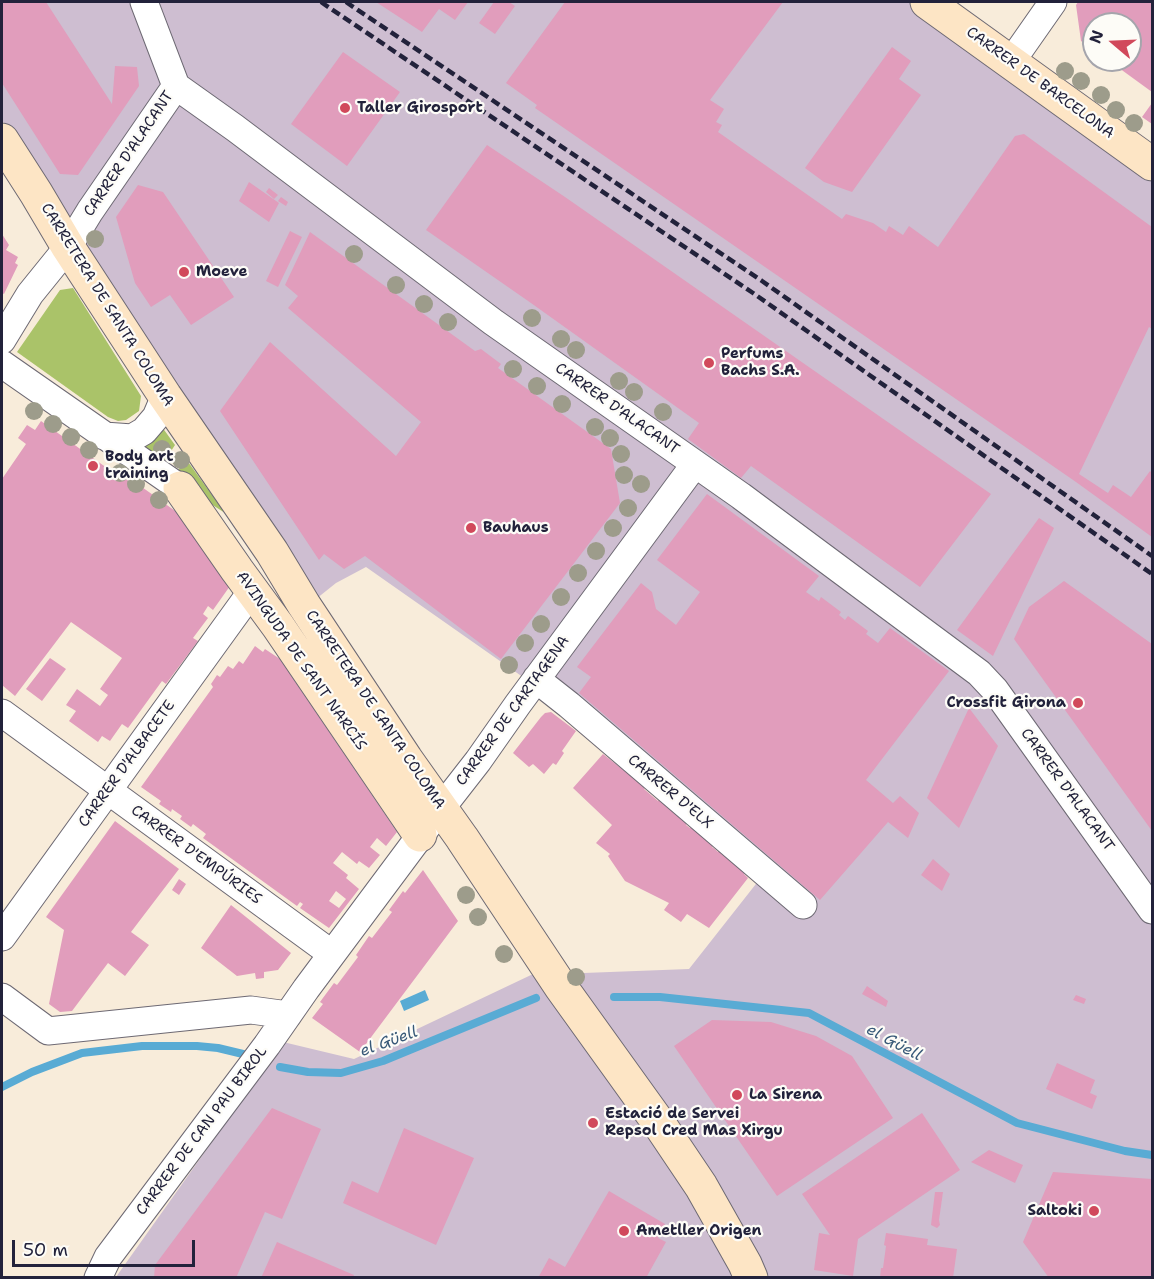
<!DOCTYPE html>
<meta charset="utf-8">
<style>
body{margin:0}
#map{position:relative;width:1154px;height:1279px;overflow:hidden;background:#f8ecda;font-family:"Shantell Sans",sans-serif}
canvas{display:block}
.frame{position:absolute;inset:0;border:3px solid #22223b;pointer-events:none}
.north{position:absolute;left:1082px;top:12px;width:60px;height:60px;box-sizing:border-box;background:#fdfcf7;border:2px solid #a5a5ac;border-radius:50%;rotate:289deg;font-size:16px;font-weight:700;line-height:24px;text-align:center;color:#22223b}
.north::after{content:'';display:block;margin:auto;width:21px;height:27px;background:#d1495b;clip-path:polygon(50% 0,100% 100%,50% 72%,0 100%)}
.scale{position:absolute;left:12px;top:1240px;width:183px;height:27px;box-sizing:border-box;border:3px solid #22223b;border-top:0;padding-left:8px;font-size:18px;line-height:21px;white-space:nowrap;color:#22223b;-webkit-text-stroke:4px #fdfcf7;paint-order:stroke}
</style>
<div id="map">
<canvas width="1154" height="1279"></canvas>
<div class="frame"></div>
<div class="north">N</div>
<div class="scale">50 m</div>
</div>
<script>
const ctx = document.querySelector('canvas').getContext('2d');
ctx.lineJoin = 'round';
function fillPath(path, color) { ctx.fillStyle = color; ctx.fill(path, 'evenodd'); }
const shape = rows => new Path2D(rows.map(r => 'M' + r).join(''));
function trace(path, color, width, dash) { ctx.strokeStyle = color; ctx.lineWidth = width; ctx.lineCap = dash ? 'butt' : 'round'; ctx.setLineDash(dash || []); ctx.stroke(path); }
function label(font, color, halo, rows, align = 'center') {
  ctx.font = font + ' "Shantell Sans",sans-serif'; ctx.lineWidth = 4.5; ctx.setLineDash([]); ctx.textBaseline = 'middle'; ctx.strokeStyle = halo; ctx.fillStyle = color; for (const [text, x, y, turn = 0] of rows) {
    ctx.save(); ctx.translate(x, y); ctx.rotate((+turn || 0) * Math.PI / 180); ctx.textAlign = isNaN(turn) ? turn : align; if (halo) ctx.strokeText(text, 0, 0); ctx.fillText(text, 0, 0); ctx.restore();
  }
}
const industrial = shape([
 [16,2,927,2,1152,164,1152,1277,116,1277,283,1042,354,1059,531,975,689,969,763,875,547,694,366,567,336,583,311,603,2,120,2,34]
]);
const green = shape([
 [73,288,141,396,139,411,126,420,118,421,108,417,17,352,60,290],
 [162,427,175,445,158,471,126,446],
 [186,459,225,513,172,479]
]);
const water = shape([
 [425,990,429,1000,404,1011,400,1001]
]);
const stream = shape([
 [614,997,660,997,809,1013,1017,1123,1125,1151,1152,1155],
 [280,1067,308,1072,341,1073,383,1061,536,998],
 [2,1087,32,1072,82,1053,142,1046,197,1046,218,1048,243,1054]
]);
const building = shape([
 [2,2,46,2,112,104,115,66,137,67,139,86,78,175,60,174,2,83],
 [376,2,468,2,455,20,439,9,422,32],
 [494,2,509,2,515,6,495,34,479,23],
 [565,2,783,2,710,100,724,109,716,122,722,125,718,132,842,219,846,214,873,223,886,232,889,226,903,235,909,226,938,247,1015,136,1024,134,1152,227,1152,329,1149,327,1079,474,1108,493,1113,485,1131,497,1150,471,1152,473,1152,537,1076,482,535,108,537,105,506,83],
 [1078,2,1152,2,1152,92,1108,60,1130,60,1130,24,1094,24,1094,50,1081,41,1076,5],
 [892,47,911,61,899,79,921,95,852,192,824,182,805,168],
 [343,52,400,92,347,166,291,124],
 [1152,103,1152,124,1142,117],
 [487,145,565,197,991,494,920,587,751,466,741,478,688,439,699,423,531,303,426,230],
 [249,182,279,203,269,222,239,201],
 [138,185,163,192,234,297,191,325,170,295,151,307,135,283,116,217],
 [269,188,278,195,274,199,266,192],
 [281,197,288,202,286,206,278,201],
 [290,231,302,237,278,287,266,281],
 [310,232,475,351,481,349,501,364,498,368,611,449,620,503,501,659,365,556,344,569,324,554,319,560,220,411,270,342,396,456,421,422,288,308,298,296,285,285],
 [2,234,9,245,6,250,18,257,15,263,18,265,4,294,2,293],
 [41,421,114,473,119,471,156,497,156,503,164,503,195,525,230,586,213,610,208,606,203,614,208,618,193,638,198,641,166,684,162,681,128,728,122,724,110,741,102,736,98,742,69,721,76,711,66,705,77,689,100,706,108,695,100,689,122,658,71,622,15,696,2,685,2,479,26,444,18,438,27,425,35,430],
 [707,494,819,576,806,592,819,601,821,597,841,612,839,615,845,620,848,616,868,631,866,634,878,643,890,628,949,671,866,780,893,803,900,796,919,813,908,838,888,822,820,900,579,693,591,677,577,667,641,583,652,592,656,609,676,625,700,592,657,560],
 [1039,518,1054,528,993,656,957,630],
 [1064,581,1152,644,1152,831,1014,639,1029,607],
 [255,646,263,652,265,649,280,659,397,832,386,846,377,838,370,847,380,855,369,868,359,861,357,864,342,852,333,863,348,875,346,878,359,889,329,928,300,908,303,904,300,902,297,906,203,838,206,834,193,824,191,827,180,819,182,816,172,809,171,812,159,804,161,801,141,787,213,687,211,684,217,675,220,677,228,666,233,669,239,661,243,664],
 [336,891,346,899,339,908,329,901],
 [50,658,66,669,42,701,26,689],
 [969,708,998,746,959,828,927,798],
 [551,712,576,731,562,751,564,753,556,765,553,763,544,774,533,764,529,767,513,753,541,717,545,713],
 [603,754,645,787,644,789,658,801,659,799,687,823,686,825,690,828,691,827,713,845,712,847,715,849,718,852,718,850,745,873,744,874,748,878,709,928,687,914,681,922,664,910,669,903,625,881,608,856,610,854,596,843,612,825,573,788],
 [115,821,179,869,131,932,149,945,125,976,108,963,72,1011,60,1012,49,1004,64,930,46,917],
 [933,859,950,874,942,891,921,875],
 [423,870,458,921,360,1052,312,1018,323,1004,320,1002,334,983,337,985,358,957,356,955,369,936,372,938,392,912,389,910,403,891,405,893],
 [179,879,186,884,179,895,172,890],
 [231,905,291,953,278,970,264,972,264,978,256,979,255,973,237,976,201,948],
 [867,986,888,1001,886,1007,862,994],
 [1076,995,1086,999,1084,1004,1073,1000],
 [712,1020,771,1022,816,1036,852,1056,893,1118,777,1196,674,1046],
 [1057,1063,1095,1080,1090,1093,1097,1096,1092,1109,1046,1089],
 [272,1108,321,1129,282,1219,265,1212,236,1278,154,1278,155,1265],
 [922,1113,960,1170,858,1239,853,1276,814,1270,819,1233,830,1235,802,1194],
 [404,1128,474,1158,436,1245,343,1203,352,1181,378,1193],
 [989,1150,1023,1165,1015,1183,971,1162],
 [1053,1172,1152,1179,1152,1278,1049,1278,1023,1242],
 [609,1191,665,1224,658,1238,666,1242,646,1278,538,1278,549,1258,565,1267],
 [935,1192,943,1192,939,1220,940,1225,937,1228,931,1225],
 [886,1233,928,1239,927,1245,957,1249,953,1278,880,1278,881,1268,883,1268,886,1246,884,1245],
 [277,1242,354,1275,353,1278,261,1278]
]);
const street = shape([
 [144,2,176,86],
 [1011,62,1053,2],
 [176,86,235,128,493,322,741,496,979,673,995,690,1152,910],
 [2,340,30,294,68,247,90,211,176,86],
 [2,364,180,488],
 [104,436,132,438,144,431,156,417,165,396],
 [536,679,569,705,803,905],
 [2,713,332,954],
 [2,937,252,591],
 [2,997,48,1031,251,1010,288,1015],
 [98,1278,108,1257,267,1045,306,989,432,820,478,761,518,704,695,464]
]);
const secondary = shape([
 [927,2,1152,164],
 [2,140,36,193,68,247,165,396,272,552,304,605,406,759,462,838,561,987,658,1122,701,1186,745,1264,751,1278],
 [180,488,237,570,278,626,420,835]
]);
const rail = shape([
 [321,2,753,293,1152,574],
 [346,2,762,281,1152,556]
]);
const trees = [
 [1065,71],
 [1081,81],
 [1101,95],
 [1116,110],
 [1134,123],
 [95,239],
 [354,254],
 [396,285],
 [424,304],
 [532,318],
 [448,322],
 [561,339],
 [576,350],
 [513,369],
 [619,381],
 [537,386],
 [634,392],
 [562,404],
 [34,411],
 [663,412],
 [53,424],
 [595,427],
 [71,437],
 [610,438],
 [162,449],
 [89,450],
 [621,454],
 [181,460],
 [120,473],
 [624,475],
 [136,484],
 [641,484],
 [159,500],
 [628,508],
 [613,528],
 [596,551],
 [578,573],
 [561,597],
 [541,624],
 [525,643],
 [509,665],
 [466,895],
 [478,917],
 [504,954],
 [576,977]
];
const markers = [
 [345,108,6,"#d1495b"],
 [184,272,6,"#d1495b"],
 [709,363,6,"#d1495b"],
 [93,466,6,"#d1495b"],
 [471,528,6,"#d1495b"],
 [1078,703,6,"#d1495b"],
 [737,1095,6,"#d1495b"],
 [593,1123,6,"#d1495b"],
 [1094,1211,6,"#d1495b"],
 [624,1231,6,"#d1495b"]
];
const streetNames = [
 ["CARRER DE BARCELONA",1040,83,36],
 ["CARRER D'ALACANT",129,154,-56],
 ["CARRETERA DE SANTA COLOMA",107,305,58],
 ["CARRER D'ALACANT",617,409,35],
 ["AVINGUDA DE SANT NARCÍS",301,661,55],
 ["CARRETERA DE SANTA COLOMA",375,710,56],
 ["CARRER DE CARTAGENA",513,711,-54],
 ["CARRER D'ALBACETE",127,764,-54],
 ["CARRER D'ALACANT",1067,790,54],
 ["CARRER D'ELX",670,792,40],
 ["CARRER D'EMPÚRIES",196,855,36],
 ["CARRER DE CAN PAU BIROL",202,1131,-53]
];
const poiNames = [
 ["Taller Girosport",357,108],
 ["Moeve",196,272],
 ["Perfums",721,354],
 ["Bachs S.A.",721,371],
 ["Body art",105,457],
 ["training",105,474],
 ["Bauhaus",483,528],
 ["Crossfit Girona",1066,703,"right"],
 ["La Sirena",749,1095],
 ["Estació de Servei",605,1114],
 ["Repsol Cred Mas Xirgu",605,1131],
 ["Saltoki",1082,1211,"right"],
 ["Ametller Origen",636,1231]
];
const waterNames = [
 ["el Güell",389,1042,-20],
 ["el Güell",894,1043,28]
];
fillPath(industrial, '#cebed1');
fillPath(green, '#aac369');
fillPath(water, '#59abd4');
trace(stream, '#59abd4', 8);
fillPath(building, '#e19dbc');
trace(street, '#6d6973', 29);
trace(secondary, '#6d6973', 35);
trace(street, '#fff', 27);
trace(secondary, '#fde5c5', 33);
trace(rail, '#22223b', 4.5, [9, 4.5]);
ctx.fillStyle = '#9d9c8b';
for (const [x, y] of trees) { ctx.beginPath(); ctx.arc(x, y, 9, 0, 2 * Math.PI); ctx.fill(); }
for (const [x, y, r, color] of markers) { const dot = new Path2D(); dot.arc(x, y, r, 0, 2 * Math.PI); ctx.fillStyle = color; ctx.fill(dot); trace(dot, '#fdfcf7', 2); }
label('15px', '#22223b', '#fdfcf7', streetNames);
label('bold 15px', '#22223b', '#fdfcf7', poiNames, 'left');
label('italic 16px', '#385978', '#fdfcf7', waterNames);
</script>
